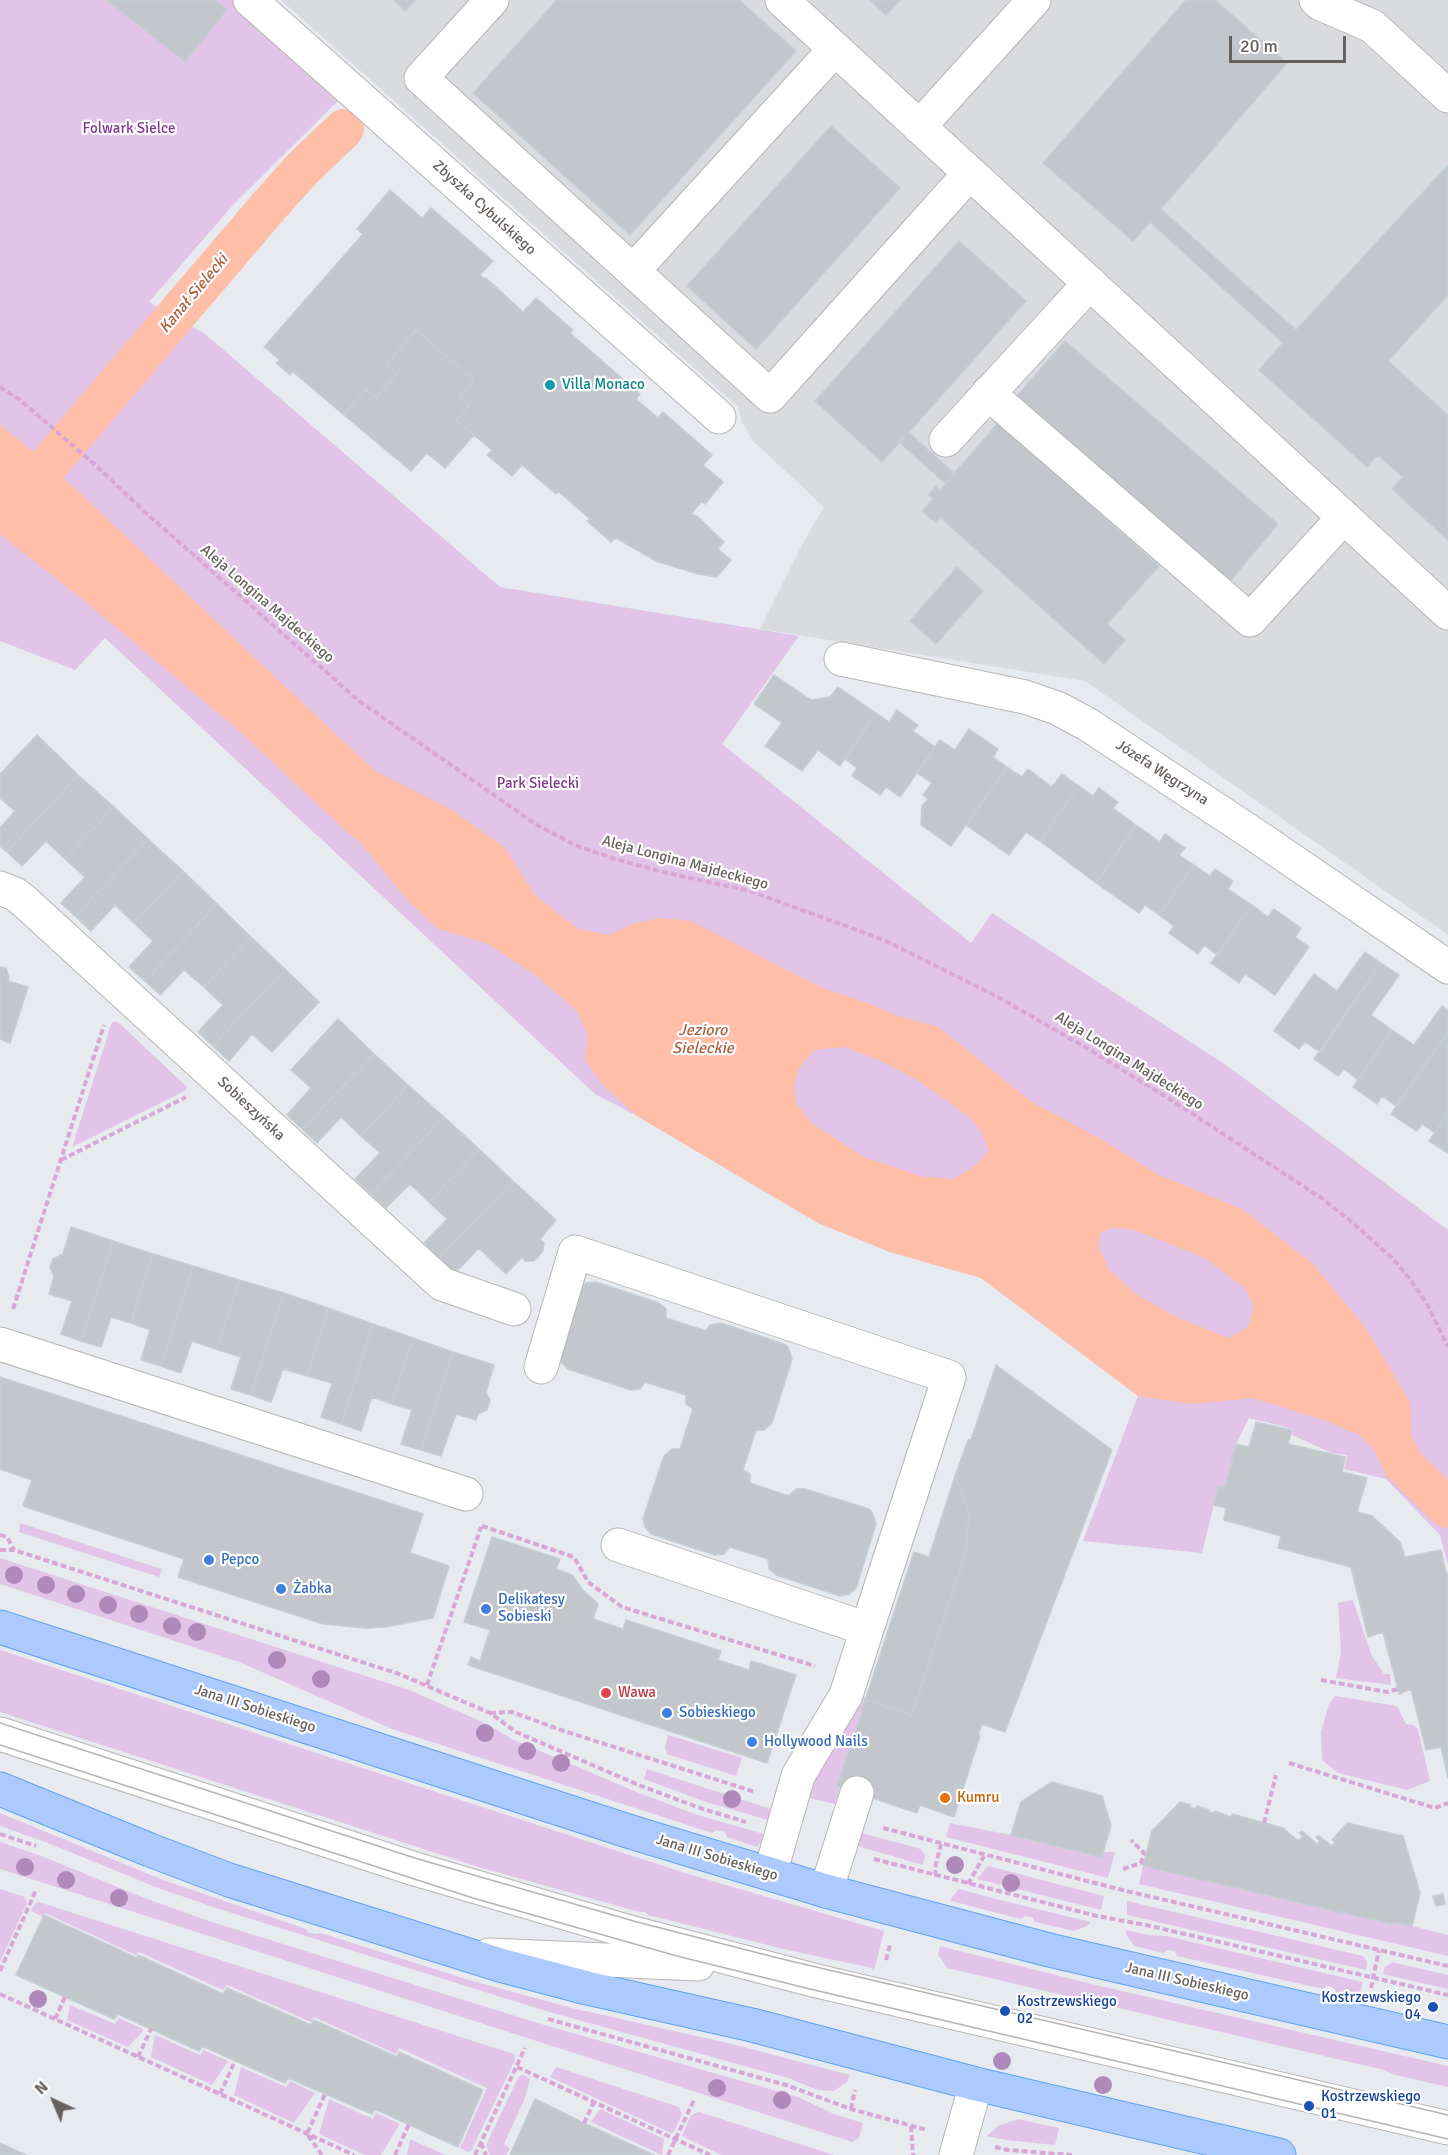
<!DOCTYPE html>
<meta charset="utf-8">
<style>
body{margin:0}
#map{position:relative;width:1448px;height:2155px;overflow:hidden;background:#e7ebf0;font-family:Signika,sans-serif}
canvas{display:block}
.north{position:absolute;left:24px;top:2071px;width:60px;height:60px;-webkit-text-stroke:4px #fff;paint-order:stroke;rotate:316deg;font-size:16px;font-weight:700;line-height:24px;text-align:center;color:#67615e}
.north::after{content:'';display:block;margin:auto;width:21px;height:27px;background:#67615e;clip-path:polygon(50% 0,100% 100%,50% 72%,0 100%)}
.scale{position:absolute;left:1229px;top:36px;width:117px;height:27px;box-sizing:border-box;border:3px solid #67615e;border-top:0;padding-left:8px;font-size:18px;line-height:21px;white-space:nowrap;color:#67615e;-webkit-text-stroke:4px #fff;paint-order:stroke}
</style>
<div id="map">
<canvas width="1448" height="2155"></canvas>
<div class="north">N</div>
<div class="scale">20 m</div>
</div>
<script>
const ctx = document.querySelector('canvas').getContext('2d');
ctx.lineJoin = 'round';
function fillPath(path, color) { ctx.fillStyle = color; ctx.fill(path, 'evenodd'); }
const shape = rows => new Path2D(rows.map(r => 'M' + r).join(''));
function trace(path, color, width, dash) { ctx.strokeStyle = color; ctx.lineWidth = width; ctx.lineCap = dash ? 'butt' : 'round'; ctx.setLineDash(dash || []); ctx.stroke(path); }
function label(font, color, halo, rows, align = 'center') {
  ctx.font = font + ' Signika,sans-serif'; ctx.lineWidth = 4.5; ctx.setLineDash([]); ctx.textBaseline = 'middle'; ctx.strokeStyle = halo; ctx.fillStyle = color; for (const [text, x, y, turn = 0] of rows) {
    ctx.save(); ctx.translate(x, y); ctx.rotate((+turn || 0) * Math.PI / 180); ctx.textAlign = isNaN(turn) ? turn : align; if (halo) ctx.strokeText(text, 0, 0); ctx.fillText(text, 0, 0); ctx.restore();
  }
}
const industrial = shape([
 [281,0,1448,0,1448,935,1085,681,760,629,803,543,824,507,753,441,742,422,738,407]
]);
const green = shape([
 [0,0,238,0,346,93,233,205,149,302,205,334,500,587,799,636,722,744,971,943,992,913,1229,1067,1448,1230,1448,1565,1440,1535,1386,1479,1344,1469,1347,1455,1332,1453,1292,1435,1293,1429,1249,1418,1236,1444,1225,1488,1218,1488,1202,1553,1083,1541,1138,1396,981,1278,890,1252,818,1223,637,1116,595,1094,105,638,75,670,0,641],
 [112,1022,118,1022,187,1087,185,1091,72,1147],
 [20,1523,162,1569,159,1577,19,1532],
 [0,1558,409,1690,485,1723,512,1739,639,1793,698,1815,767,1835,757,1847,727,1837,725,1832,717,1830,712,1833,392,1729,239,1662,0,1584],
 [1353,1600,1371,1654,1384,1674,1390,1674,1391,1685,1336,1678,1341,1652,1338,1603],
 [0,1650,688,1874,884,1931,874,1971,872,1968,783,1949,648,1915,646,1912,640,1912,482,1868,0,1712],
 [864,1696,866,1700,837,1785,840,1787,835,1804,805,1797,818,1762],
 [1335,1696,1397,1706,1406,1724,1413,1725,1418,1729,1430,1781,1407,1790,1338,1773,1322,1760,1321,1732,1329,1704],
 [668,1735,742,1758,736,1776,667,1754,665,1747],
 [647,1769,774,1810,771,1821,703,1801,644,1779],
 [0,1813,163,1880,306,1929,309,1933,316,1934,321,1933,469,1980,572,2008,736,2045,850,2075,847,2082,834,2091,818,2090,788,2078,546,2011,216,1908,153,1886,48,1843,0,1826],
 [950,1823,1011,1835,1102,1857,1104,1852,1115,1852,1108,1878,946,1837],
 [862,1833,921,1849,925,1856,923,1865,857,1846],
 [0,1842,44,1857,144,1898,212,1922,541,2024,798,2097,834,2114,863,2123,859,2138,852,2142,0,1869],
 [988,1866,1104,1896,1101,1910,977,1879],
 [1143,1866,1391,1924,1396,1923,1412,1926,1448,1935,1448,1956,1139,1884],
 [0,1889,25,1897,27,1903,0,1962],
 [959,1889,1000,1900,1091,1922,1087,1926,1074,1931,1035,1922,1032,1917,1025,1916,1021,1919,951,1901,952,1897],
 [1127,1901,1363,1956,1367,1962,1366,1970,1127,1915],
 [39,1902,514,2054,515,2060,471,2151,468,2152,460,2148,487,2088,399,2048,396,2054,314,2017,311,2022,227,1985,223,1990,139,1952,136,1955,45,1913,43,1917,31,1911,35,1904],
 [1125,1930,1149,1935,1166,1936,1363,1982,1359,1997,1337,1993,1334,1988,1327,1986,1323,1989,1177,1956,1175,1951,1167,1950,1163,1953,1134,1946,1127,1936],
 [940,1946,1096,1985,1448,2066,1448,2087,1395,2075,1384,2070,947,1968,938,1954],
 [1392,1962,1448,1975,1448,1989,1383,1974,1385,1967],
 [70,2005,115,2024,119,2018,143,2029,142,2032,128,2047,67,2020],
 [155,2035,200,2055,204,2050,228,2061,212,2085,151,2057],
 [241,2067,286,2087,290,2081,315,2093,294,2123,234,2095],
 [556,2067,679,2107,682,2114,674,2132,671,2133,550,2077],
 [522,2074,530,2079,525,2098,504,2144,510,2148,506,2155,490,2155,486,2145,518,2078],
 [329,2099,373,2119,376,2113,400,2124,381,2155,365,2155,319,2134],
 [600,2109,664,2139,662,2155,591,2122],
 [699,2112,834,2155,721,2155,682,2136,691,2115],
 [1018,2119,1059,2128,1055,2145,1006,2140,987,2136,998,2126],
 [410,2139,445,2155,407,2155]
]);
const water = shape([
 [0,425,49,464,375,771,452,810,504,847,535,895,578,929,609,935,633,924,660,918,691,921,822,988,862,1001,898,1016,938,1027,1032,1102,1099,1138,1159,1175,1242,1209,1312,1263,1365,1327,1410,1402,1413,1458,1395,1469,1359,1435,1326,1421,1253,1398,1192,1404,1138,1396,981,1278,890,1252,818,1223,637,1116,603,1085,585,1060,588,1036,577,1011,537,976,486,943,439,929,409,902,360,842,344,829,235,727,87,603,0,534],
 [845,1047,881,1061,917,1080,949,1102,969,1117,981,1131,989,1151,976,1165,954,1179,924,1177,864,1157,811,1123,796,1103,794,1087,799,1068,814,1050],
 [1111,1228,1132,1229,1205,1258,1246,1289,1254,1308,1248,1327,1229,1338,1176,1317,1136,1294,1110,1271,1098,1246,1100,1233]
]);
const canal = shape([
 [34,505,24,497,49,464,269,206,302,169,344,129],
 [1380,1415,1403,1464,1448,1508]
]);
const building = shape([
 [107,0,215,0,227,10,185,62,107,0],
 [394,0,415,0,405,11,394,0],
 [557,0,739,0,796,51,630,235,473,93,557,0],
 [870,0,900,0,886,15,870,0],
 [1186,0,1215,0,1287,63,1161,209,1296,330,1448,165,1448,295,1388,361,1448,415,1448,540,1392,489,1403,477,1378,455,1367,467,1259,370,1283,343,1150,222,1133,241,1043,163,1186,0],
 [831,126,900,188,756,349,687,286,831,126],
 [390,190,422,218,431,208,493,261,480,275,485,279,486,278,523,312,536,298,573,330,570,333,640,394,636,399,658,418,663,412,712,455,703,465,723,482,705,504,702,501,691,514,697,516,724,542,718,549,731,560,717,577,698,574,656,561,616,538,611,542,587,521,590,519,558,491,556,494,522,465,512,476,487,455,492,450,456,420,469,406,459,397,474,380,416,330,386,365,397,374,376,398,366,389,344,415,292,371,290,375,276,363,280,360,264,347,363,234,357,229,390,190],
 [959,241,1026,301,882,462,815,401,959,241],
 [416,330,474,380,459,397,469,406,456,420,474,435,445,468,427,453,411,471,344,415,366,389,376,398,397,374,386,365,416,330],
 [1065,341,1278,524,1230,581,1016,397,1065,341],
 [998,423,1159,566,1107,624,1125,640,1104,664,941,518,936,523,922,511,933,499,928,495,936,486,940,490,998,423],
 [908,432,954,473,946,484,899,442,908,432],
 [957,567,983,591,936,644,910,621,957,567],
 [774,675,811,700,830,697,838,687,876,713,840,766,818,750,802,771,765,746,782,723,754,704,774,675],
 [897,710,918,725,913,731,935,747,900,797,886,787,880,795,852,776,857,768,845,759,876,713,889,722,897,710],
 [969,729,998,749,993,757,1007,767,951,846,921,825,922,806,928,799,923,795,932,783,917,773,940,740,955,750,969,729],
 [37,735,78,775,7,852,0,846,0,828,15,811,0,798,0,774,37,735],
 [1007,767,1022,777,1028,769,1052,787,1062,774,1079,786,1040,841,1026,832,1009,855,966,825,1007,767],
 [78,775,114,807,65,859,46,841,22,866,7,852,78,775],
 [1079,786,1093,796,1099,788,1118,802,1113,808,1136,825,1096,883,1040,841,1079,786],
 [114,807,148,839,75,916,61,903,85,877,65,859,114,807],
 [1136,825,1160,842,1165,834,1185,848,1179,855,1194,865,1159,915,1145,905,1139,913,1096,883,1136,825],
 [148,839,183,871,134,923,115,905,91,931,75,916,148,839],
 [1194,865,1210,876,1215,869,1233,881,1228,889,1252,905,1217,955,1204,945,1198,954,1169,933,1174,926,1159,915,1194,865],
 [183,871,217,904,145,981,129,967,153,941,134,923,183,871],
 [217,904,251,937,204,987,184,970,160,995,145,981,217,904],
 [1252,905,1268,917,1274,909,1301,928,1295,937,1309,947,1275,995,1245,974,1239,983,1211,963,1252,905],
 [251,937,285,969,213,1046,198,1032,223,1005,204,987,251,937],
 [1365,952,1381,963,1320,1052,1305,1042,1299,1049,1274,1031,1314,974,1337,991,1365,952],
 [1381,963,1399,975,1371,1015,1392,1030,1358,1080,1344,1069,1338,1076,1314,1059,1381,963],
 [0,967,6,968,9,976,8,981,28,987,10,1043,0,1039,0,967],
 [285,969,319,1002,272,1052,252,1034,229,1061,213,1046,285,969],
 [1442,1006,1448,1010,1448,1032,1396,1106,1382,1096,1377,1104,1353,1087,1392,1030,1414,1045,1442,1006],
 [338,1019,374,1054,302,1129,287,1115,311,1088,291,1070,338,1019],
 [1448,1032,1448,1114,1435,1133,1422,1124,1417,1131,1391,1114,1448,1032],
 [374,1054,408,1085,361,1136,341,1117,317,1143,302,1129,374,1054],
 [408,1085,444,1117,371,1194,355,1179,380,1153,361,1136,408,1085],
 [1448,1114,1448,1153,1429,1141,1448,1114],
 [444,1117,479,1149,429,1202,410,1184,386,1208,371,1194,444,1117],
 [479,1149,513,1181,439,1258,424,1243,447,1219,429,1202,479,1149],
 [513,1181,556,1220,540,1239,544,1243,543,1251,534,1261,525,1261,522,1257,506,1274,479,1248,455,1273,439,1258,513,1181],
 [71,1227,113,1241,81,1341,61,1334,72,1301,49,1294,54,1277,50,1267,53,1259,63,1254,71,1227],
 [113,1241,153,1254,131,1323,111,1317,101,1347,81,1341,113,1241],
 [153,1254,193,1266,161,1366,141,1360,150,1330,131,1323,153,1254],
 [193,1266,239,1280,216,1349,192,1341,181,1373,161,1366,193,1266],
 [239,1280,284,1293,251,1395,231,1389,241,1357,216,1349,239,1280],
 [596,1282,659,1303,666,1309,666,1318,706,1331,710,1325,721,1323,784,1344,788,1347,792,1359,772,1423,764,1430,756,1430,743,1470,750,1474,750,1483,789,1496,796,1489,805,1489,869,1509,872,1512,876,1524,856,1588,850,1594,840,1596,776,1575,769,1569,768,1559,730,1547,724,1554,715,1555,651,1534,645,1527,643,1519,664,1456,672,1449,680,1449,693,1409,686,1404,686,1395,645,1382,640,1389,631,1390,568,1369,561,1362,560,1358,580,1290,586,1283,596,1282],
 [284,1293,328,1308,307,1376,283,1369,271,1402,251,1395,284,1293],
 [328,1308,373,1324,341,1424,321,1417,332,1383,307,1376,328,1308],
 [373,1324,413,1338,392,1404,372,1397,361,1431,341,1424,373,1324],
 [413,1338,453,1352,421,1450,401,1444,412,1410,392,1404,413,1338],
 [453,1352,494,1365,486,1392,490,1400,487,1410,478,1414,476,1420,456,1414,441,1456,421,1450,453,1352],
 [996,1365,1112,1450,1005,1732,982,1724,978,1736,980,1736,954,1817,920,1805,917,1813,837,1786,866,1700,912,1715,966,1553,969,1512,955,1476,968,1440,971,1440,996,1365],
 [0,1377,423,1514,410,1553,449,1566,433,1618,385,1627,366,1628,323,1624,178,1577,184,1559,23,1506,32,1480,0,1469,0,1377],
 [1256,1422,1292,1430,1288,1444,1345,1457,1342,1472,1367,1478,1357,1512,1372,1516,1400,1542,1405,1557,1441,1550,1446,1573,1448,1573,1448,1778,1441,1747,1426,1750,1411,1689,1399,1694,1383,1632,1368,1637,1351,1567,1278,1548,1281,1536,1224,1520,1226,1508,1214,1505,1218,1487,1225,1488,1236,1444,1249,1447,1256,1422],
 [955,1476,969,1512,966,1553,912,1715,866,1700,862,1710,914,1552,929,1557,955,1476],
 [492,1537,560,1559,556,1569,572,1575,583,1590,598,1604,593,1619,623,1629,626,1620,721,1651,718,1660,749,1670,751,1661,796,1675,767,1763,468,1665,471,1657,480,1661,490,1630,464,1622,492,1537],
 [1052,1782,1102,1796,1111,1825,1102,1857,1011,1835,1021,1802,1052,1782],
 [1180,1802,1191,1805,1190,1807,1196,1809,1197,1806,1209,1810,1209,1812,1214,1813,1215,1811,1231,1817,1232,1814,1283,1828,1298,1841,1303,1836,1299,1833,1302,1831,1317,1844,1320,1841,1316,1838,1318,1835,1332,1846,1335,1842,1332,1840,1347,1823,1403,1836,1420,1893,1412,1926,1396,1923,1391,1924,1143,1866,1152,1831,1180,1802],
 [1443,1894,1445,1904,1436,1906,1433,1896,1443,1894],
 [44,1915,137,1958,138,1955,223,1994,227,1988,311,2025,314,2020,397,2057,399,2052,483,2090,458,2147,375,2109,372,2114,288,2078,285,2083,202,2046,199,2051,118,2014,114,2019,16,1975,44,1915],
 [535,2099,584,2123,654,2155,510,2155,535,2099],
 [0,2143,26,2155,0,2155,0,2143]
]);
const path = shape([
 [0,387,20,400,92,462,145,512,359,701,537,825,575,845,615,859,667,873,750,891,884,940,998,997,1085,1047,1168,1098,1320,1197,1354,1224,1391,1257,1410,1279,1427,1304,1448,1347],
 [61,1160,186,1097],
 [13,1309,104,1025],
 [482,1526,574,1557,588,1582,622,1607,815,1666],
 [0,1535,7,1537,14,1550],
 [0,1550,14,1550,399,1674,490,1713,516,1732,641,1786,700,1808,746,1822],
 [1321,1680,1387,1692,1398,1689],
 [427,1685,481,1527],
 [490,1713,512,1712,561,1730,755,1792],
 [1289,1763,1435,1808,1448,1803],
 [1264,1823,1276,1775],
 [883,1828,1118,1889,1448,1966],
 [0,1834,36,1846],
 [874,1859,1097,1916,1146,1925,1448,1995],
 [1123,1869,1141,1863,1144,1853,1131,1840],
 [936,1876,935,1868,941,1844],
 [968,1884,984,1856],
 [886,1960,890,1944],
 [0,1971,36,1890],
 [1371,1988,1379,1950],
 [0,1994,354,2155],
 [55,2019,65,1997],
 [548,2019,786,2085,851,2109,927,2130],
 [138,2057,151,2029],
 [517,2067,710,2155],
 [220,2094,235,2061],
 [851,2109,855,2090],
 [584,2123,594,2102],
 [911,2126,913,2155],
 [481,2143,486,2155],
 [995,2147,1008,2150,1072,2155],
 [322,2155,307,2134,325,2094],
 [395,2155,409,2124],
 [475,2155,525,2048],
 [668,2155,694,2100]
]);
const minor = shape([
 [250,0,719,417],
 [492,0,421,78,770,396,970,173],
 [782,0,1448,613],
 [1316,0,1321,4,1372,26,1448,96],
 [919,127,1034,0],
 [633,271,835,49],
 [988,393,1250,620,1344,517],
 [946,440,1090,283],
 [841,659,1025,697,1057,708,1087,724,1255,835,1448,967],
 [0,888,15,894,24,901,442,1284,514,1309],
 [0,1344,466,1494],
 [541,1367,575,1252,949,1377,867,1629,618,1545],
 [0,1734,415,1869,633,1933,817,1981,1448,2128],
 [770,1874,798,1776,846,1695,867,1629],
 [826,1891,857,1793],
 [489,1955,698,1964],
 [956,2155,976,2084]
]);
const major = shape([
 [0,1627,631,1832,826,1891,1049,1950,1448,2042],
 [0,1789,150,1850,229,1880,500,1965,587,1988,752,2025,976,2084,1279,2155]
]);
const tram = shape([
 [0,1723,418,1859,637,1922,782,1959,1448,2115],
 [0,1745,473,1898,677,1956,810,1989,1448,2139]
]);
const trees = [
 [14,1575],
 [46,1585],
 [76,1594],
 [108,1605],
 [139,1614],
 [172,1626],
 [197,1632],
 [277,1660],
 [321,1679],
 [485,1733],
 [527,1751],
 [561,1763],
 [732,1799],
 [955,1865],
 [25,1867],
 [66,1880],
 [1011,1883],
 [119,1898],
 [38,1999],
 [1002,2061],
 [1103,2085],
 [717,2088],
 [782,2100]
];
const markers = [
 [550,385,6,"#0f9aa8"],
 [209,1560,6,"#3f7fe0"],
 [281,1589,6,"#3f7fe0"],
 [486,1609,6,"#3f7fe0"],
 [606,1693,6,"#e0444e"],
 [667,1713,6,"#3f7fe0"],
 [752,1742,6,"#3f7fe0"],
 [945,1798,6,"#e8710a"],
 [1433,2007,6,"#1a4fb4"],
 [1005,2011,6,"#1a4fb4"],
 [1309,2106,6,"#1a4fb4"]
];
const parkNames = [
 ["Folwark Sielce",129,129],
 ["Park Sielecki",538,784]
];
const streetNames = [
 ["Zbyszka Cybulskiego",484,208,42],
 ["Aleja Longina Majdeckiego",267,604,41],
 ["Józefa Węgrzyna",1162,773,33],
 ["Aleja Longina Majdeckiego",685,863,15],
 ["Aleja Longina Majdeckiego",1129,1061,32],
 ["Sobieszyńska",251,1109,43],
 ["Jana III Sobieskiego",255,1709,18],
 ["Jana III Sobieskiego",717,1858,17],
 ["Jana III Sobieskiego",1187,1982,13]
];
const cultureNames = [
 ["Villa Monaco",562,385]
];
const shopNames = [
 ["Pepco",221,1560],
 ["Żabka",293,1589],
 ["Delikatesy",498,1600],
 ["Sobieski",498,1617],
 ["Sobieskiego",679,1713],
 ["Hollywood Nails",764,1742]
];
const healthNames = [
 ["Wawa",618,1693]
];
const foodNames = [
 ["Kumru",957,1798]
];
const transitNames = [
 ["Kostrzewskiego",1421,1998,"right"],
 ["04",1421,2015,"right"],
 ["Kostrzewskiego",1017,2002],
 ["02",1017,2019],
 ["Kostrzewskiego",1321,2097],
 ["01",1321,2114]
];
const waterNames = [
 ["Kanał Sielecki",194,294,-50],
 ["Jezioro",703,1031],
 ["Sieleckie",703,1049]
];
fillPath(industrial, '#d9dbdf');
fillPath(green, '#e1c4e7');
fillPath(water, '#ffbea8');
trace(canal, '#ffbea8', 40);
fillPath(building, '#c3c7cb');
trace(building, '#c5cdd5', 1.5);
trace(minor, '#b9b5b2', 35);
trace(major, '#5ea3f1', 35);
trace(path, '#d9a7d5', 4, [6, 3]);
trace(minor, '#fff', 33);
trace(major, '#adcaff', 33);
trace(tram, '#b5b3b3', 1.5);
ctx.fillStyle = '#ae89b9';
for (const [x, y] of trees) { ctx.beginPath(); ctx.arc(x, y, 9, 0, 2 * Math.PI); ctx.fill(); }
for (const [x, y, r, color] of markers) { const dot = new Path2D(); dot.arc(x, y, r, 0, 2 * Math.PI); ctx.fillStyle = color; ctx.fill(dot); trace(dot, '#fff', 2); }
label('15px', '#80388c', '#fff', parkNames);
label('15px', '#67615e', '#fff', streetNames);
label('15px', '#0d838f', '#fff', cultureNames, 'left');
label('15px', '#366cbe', '#fff', shopNames, 'left');
label('15px', '#be3a42', '#fff', healthNames, 'left');
label('15px', '#c56008', '#fff', foodNames, 'left');
label('15px', '#164399', '#fff', transitNames, 'left');
label('italic 16px', '#a96341', '#fff', waterNames);
</script>
